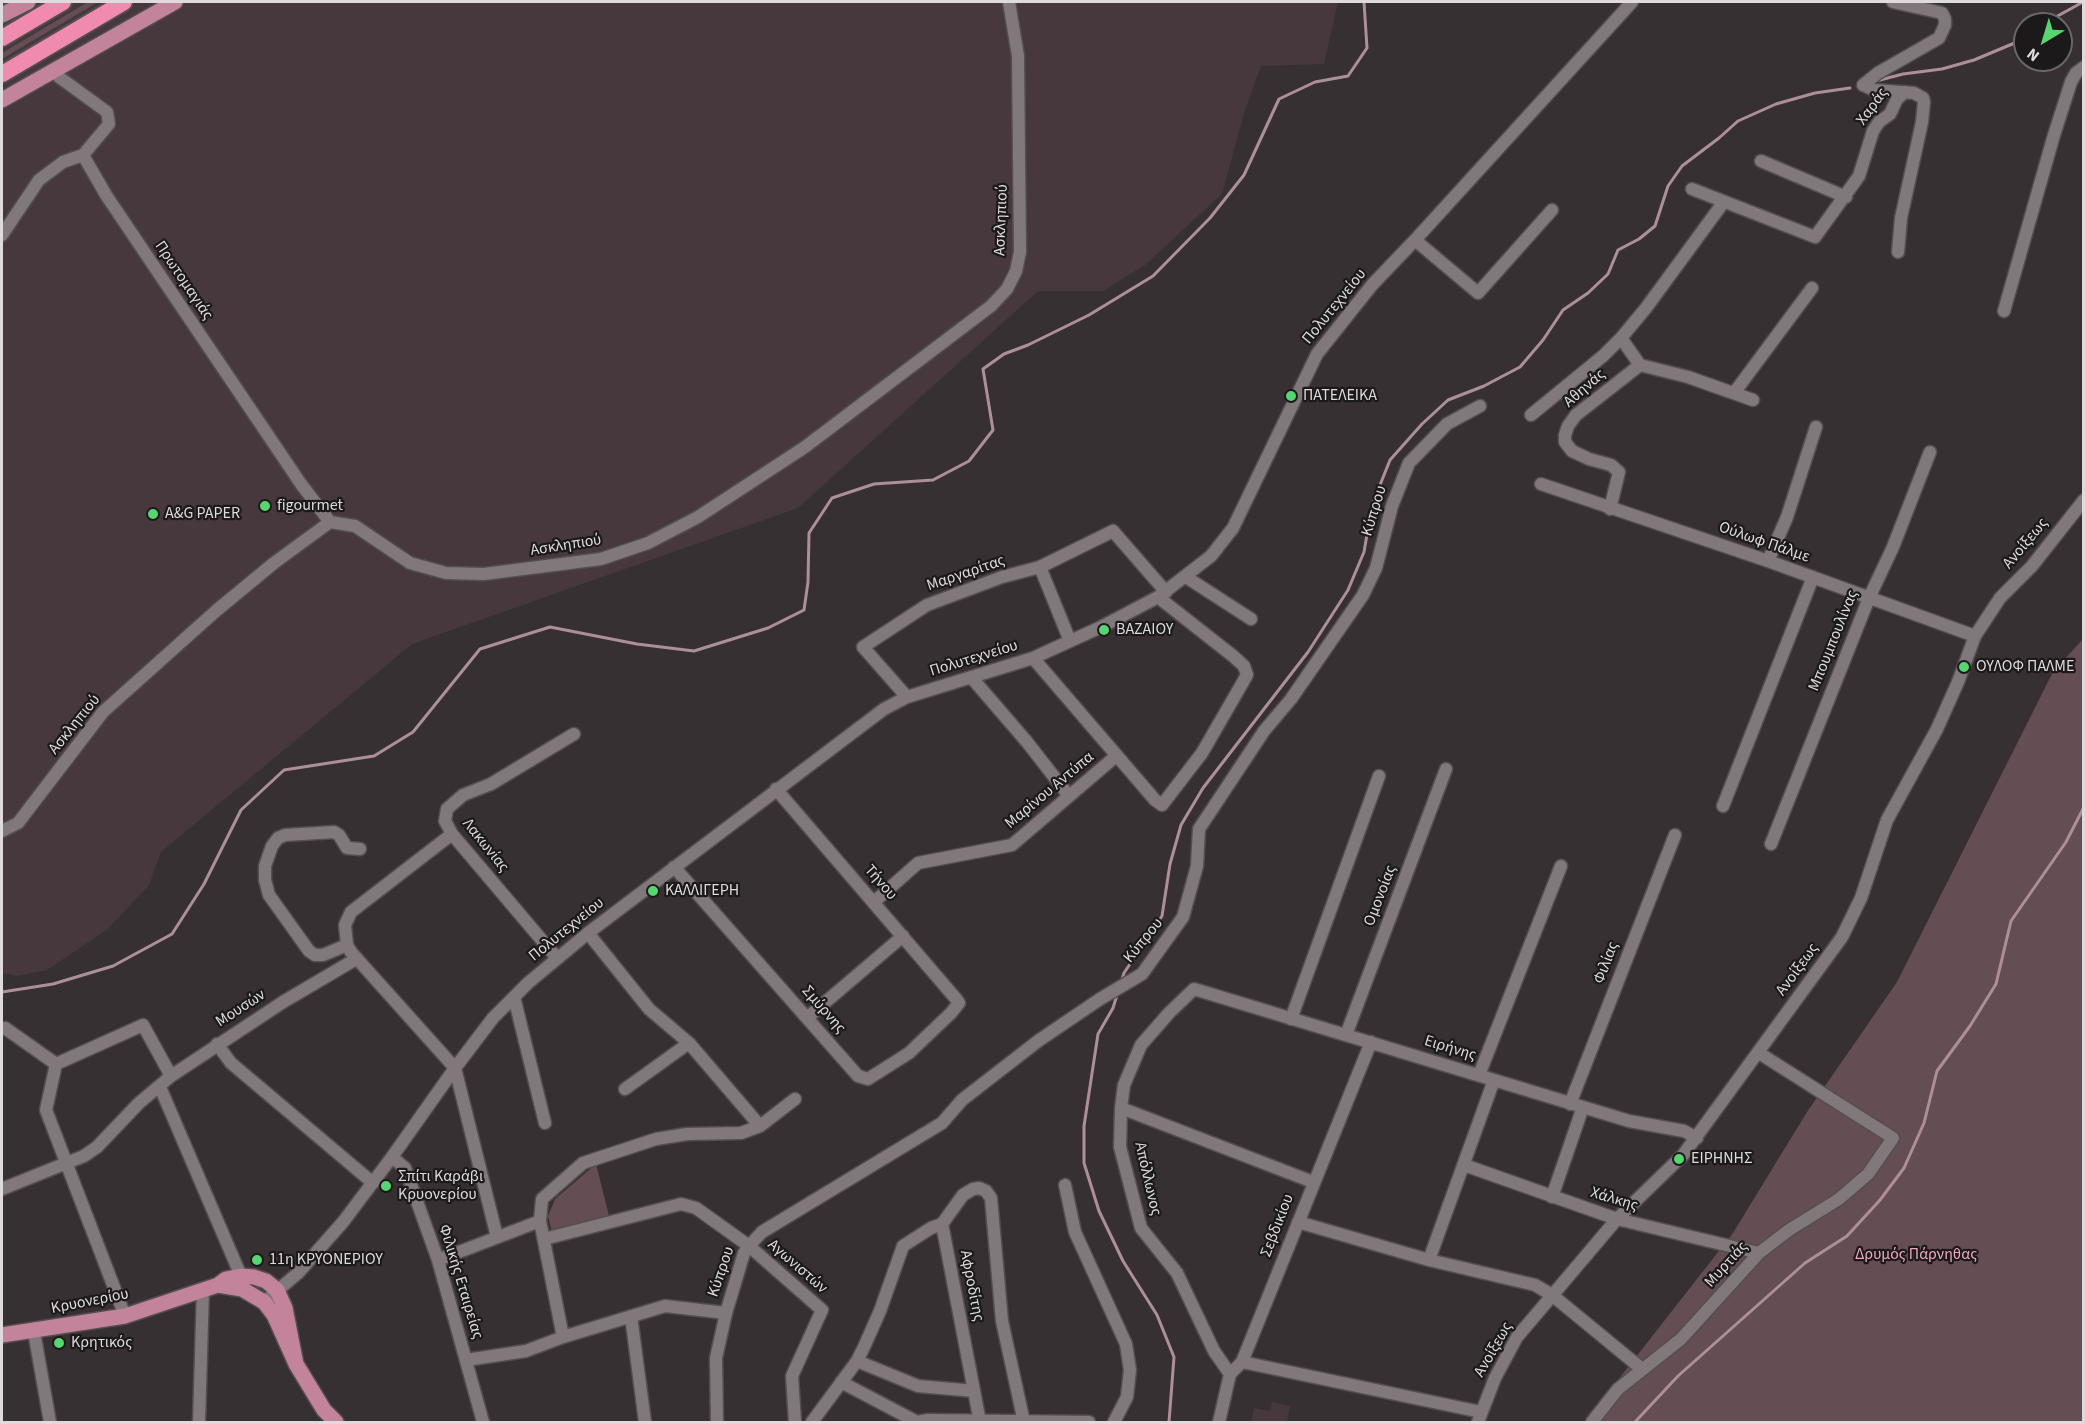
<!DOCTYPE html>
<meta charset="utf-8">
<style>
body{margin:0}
#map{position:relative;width:2085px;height:1424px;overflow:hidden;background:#373032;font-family:"Source Sans 3",sans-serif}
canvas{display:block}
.frame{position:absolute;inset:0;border:3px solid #dfdadc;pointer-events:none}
.north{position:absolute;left:2013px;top:12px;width:60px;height:60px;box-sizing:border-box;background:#1c191a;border:2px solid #6a6668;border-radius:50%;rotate:218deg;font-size:16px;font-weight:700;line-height:24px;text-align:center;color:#dfdadc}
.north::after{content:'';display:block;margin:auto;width:21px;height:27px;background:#57d570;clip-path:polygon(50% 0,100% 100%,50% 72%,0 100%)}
</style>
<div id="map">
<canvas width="2085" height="1424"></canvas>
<div class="frame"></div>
<div class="north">N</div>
</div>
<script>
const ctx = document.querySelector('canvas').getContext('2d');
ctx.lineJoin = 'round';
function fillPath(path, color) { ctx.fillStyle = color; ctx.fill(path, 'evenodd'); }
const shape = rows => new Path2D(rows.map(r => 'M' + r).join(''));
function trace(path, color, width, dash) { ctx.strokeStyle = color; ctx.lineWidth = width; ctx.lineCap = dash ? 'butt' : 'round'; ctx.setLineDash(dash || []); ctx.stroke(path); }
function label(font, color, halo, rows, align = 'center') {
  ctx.font = font + ' "Source Sans 3",sans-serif'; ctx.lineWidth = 4.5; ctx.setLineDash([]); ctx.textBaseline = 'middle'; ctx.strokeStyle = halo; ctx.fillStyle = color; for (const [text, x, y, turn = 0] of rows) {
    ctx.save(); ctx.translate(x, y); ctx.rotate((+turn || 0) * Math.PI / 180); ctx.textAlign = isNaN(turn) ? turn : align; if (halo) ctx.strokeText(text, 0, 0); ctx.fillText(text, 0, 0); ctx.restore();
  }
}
const built = shape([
 [2,2,1338,2,1324,64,1261,66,1245,110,1222,194,1145,265,1103,291,1038,291,798,508,412,644,161,852,149,885,108,929,47,970,17,976,2,973],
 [1272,1402,1290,1406,1287,1422,1251,1422,1254,1408,1270,1411]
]);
const green = shape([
 [88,2,98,2,2,59,2,53],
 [2083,639,2083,1422,1585,1422,1733,1233,1807,1112,1897,982,2053,672],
 [596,1164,610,1220,552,1233,548,1216,555,1199]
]);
const stream = shape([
 [2043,24,2083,2],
 [1876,81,1903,74,1942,69,1974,60,2017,42,2025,37],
 [1122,979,1124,973,1162,916,1170,864,1181,825,1203,788,1308,652,1348,590,1364,552,1372,505,1390,460,1422,424,1448,400,1484,386,1520,367,1543,340,1563,310,1588,293,1608,274,1618,250,1639,239,1655,226,1668,186,1682,166,1719,138,1738,121,1776,104,1815,93,1850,88],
 [2,992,53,984,113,966,172,934,204,884,241,810,284,770,374,756,413,732,480,649,550,627,637,644,694,651,768,628,804,610,808,582,809,533,832,498,874,484,933,480,969,461,993,430,983,369,1004,354,1028,345,1089,315,1153,276,1210,218,1244,175,1279,99,1315,82,1348,76,1367,48,1364,2],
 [1117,995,1113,1008,1098,1034,1084,1126,1084,1163,1099,1211,1123,1261,1157,1315,1174,1357,1169,1422],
 [1635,1422,1678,1376,1805,1263,1847,1236,1880,1200,1904,1168,1924,1123,1937,1071,1970,1026,1996,984,2011,921,2066,842,2084,807]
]);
const minor = shape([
 [1893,2,1942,13,1945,19,1945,25,1939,38,1878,73,1863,85,1874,90,1914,93,1923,98,1924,102,1922,122,1901,218,1898,252],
 [83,155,106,195,168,287,301,484,330,522],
 [1761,161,1846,197],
 [1692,189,1815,237,1859,176,1873,131,1879,122,1890,114,1897,99,1905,92],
 [2,235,39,180,63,162,83,155,109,124,107,112,59,77,54,70],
 [1415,240,1478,293,1552,210],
 [2004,311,2054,135,2071,82,2076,73,2084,67],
 [1621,338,1640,365],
 [1640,365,1688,377,1753,400],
 [1734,393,1812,288],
 [1531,415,1603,356,1621,338,1646,308,1723,203],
 [1541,484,1768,561,1975,636],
 [1610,509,1619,472,1611,465,1589,459,1572,451,1565,442,1565,435,1568,426,1576,415,1640,365],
 [1768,561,1787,517,1816,427],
 [1040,567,1070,641],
 [1186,577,1251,619],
 [1033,658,1155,800,1162,805,1202,753,1247,675,1244,666,1233,656,1158,597],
 [971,677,1027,742,1069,796],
 [907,697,863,647,927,605,1002,577,1040,567,1113,531,1166,592],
 [1723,806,1813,577],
 [2,831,18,823,103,712,217,610,274,563,330,522,355,526,410,563,446,573,484,574,601,559,648,543,698,517,805,447,991,306,1007,289,1016,271,1020,252,1018,56,1009,2],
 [452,834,351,912,345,925,347,945,351,952,455,1068,497,1237],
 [1771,844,1869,598,1893,547,1930,452],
 [674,867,858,1076,868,1079,909,1053,951,1013,959,1003,957,1000,776,789],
 [874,902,918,863,1012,845,1116,756],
 [588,933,649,1009,689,1043,760,1126],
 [347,945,323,955,315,955,309,951,269,895,265,880,265,866,272,846,278,838,285,835,334,832,339,835,347,848,360,849],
 [557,958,452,834,445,821,447,809,463,795,491,784,574,734],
 [514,997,545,1123],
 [808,1017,903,936],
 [1291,1019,1379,776],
 [2,1029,5,1028,56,1064],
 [1346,1035,1446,769],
 [217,1044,231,1063,373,1183],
 [56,1064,46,1110,125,1316],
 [56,1064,143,1025,171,1076],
 [1479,1075,1561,866],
 [160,1087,241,1276],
 [625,1089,689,1043],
 [1570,1104,1675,835],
 [1121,1108,1313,1182],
 [392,1157,405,1168,438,1260,483,1422],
 [1464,1165,1617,1219,1759,1253],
 [1065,1185,1075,1232,1126,1344,1130,1370,1127,1397,1114,1422],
 [2,1189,84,1156,97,1147,139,1103,171,1076,283,1002,356,959],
 [1552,1197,1583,1107],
 [1298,1222,1429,1260,1535,1285,1552,1295,1642,1369],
 [544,1239,681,1204,696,1208,749,1246,822,1310,792,1376,795,1422],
 [438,1260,540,1221],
 [1429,1260,1494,1080],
 [264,1302,298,1273,343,1222,392,1157,455,1068,493,1018,528,983,588,933,884,709,907,697,1033,658,1101,627,1158,597,1211,556,1233,528,1317,354,1372,285,1415,240,1632,2],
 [631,1316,645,1422],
 [34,1332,50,1422],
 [563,1337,540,1221,542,1199,583,1163,656,1139,687,1134,741,1133,760,1126,795,1099],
 [466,1360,526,1351,563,1337,665,1306,726,1313],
 [857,1361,918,1386,974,1391],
 [1242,1362,1481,1412],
 [1230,1374,1214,1351,1177,1273,1141,1228,1120,1147,1121,1108,1124,1085,1141,1045,1169,1013,1194,989,1629,1121,1684,1131,1697,1138],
 [841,1382,917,1422,928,1420,1089,1422],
 [199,1422,203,1289],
 [717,1422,716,1358,726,1313,744,1253,749,1246,762,1232,942,1123,962,1100,1038,1041,1100,999,1142,974,1183,917,1197,866,1199,829,1264,731,1291,699,1363,595,1376,568,1392,506,1409,463,1447,424,1480,406],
 [812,1422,857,1361,864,1347,880,1311,903,1246,931,1228,942,1224],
 [980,1422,942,1224,963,1195,973,1189,979,1188,986,1191,991,1198,1002,1321,1024,1422],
 [1219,1422,1230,1374,1242,1362,1371,1042],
 [1478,1422,1495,1378,1517,1337,1617,1219,1683,1155,1842,937,1861,898,1887,820,1937,729,1958,682,1975,636,2000,598,2032,566,2084,500],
 [1592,1422,1618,1389,1681,1339,1759,1253,1789,1230,1839,1199,1868,1174,1893,1138,1759,1053]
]);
const major = shape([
 [2,15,28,2],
 [2,100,175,2],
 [218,1285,242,1289,264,1302,274,1315,296,1364,324,1410,336,1422],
 [2,1335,125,1316,218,1285,226,1279,241,1276,254,1277,266,1281,277,1290,285,1308,296,1364]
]);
const highway = shape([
 [2,38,63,2],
 [2,74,124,2]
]);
const markers = [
 [1291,396,6,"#57d570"],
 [265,506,6,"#57d570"],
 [153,514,6,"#57d570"],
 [1104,630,6,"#57d570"],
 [1964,667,6,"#57d570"],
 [653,891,6,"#57d570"],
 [1679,1159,6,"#57d570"],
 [386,1186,6,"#57d570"],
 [257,1260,6,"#57d570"],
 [59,1343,6,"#57d570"]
];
const streetNames = [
 ["Χαράς",1873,107,-54],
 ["Ασκληπιού",1002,220,-88],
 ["Πρωτομαγιάς",183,281,56],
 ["Πολυτεχνείου",1335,307,-51],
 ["Αθηνάς",1585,389,-41],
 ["Κύπρου",1375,511,-73],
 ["Ούλωφ Πάλμε",1764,543,19],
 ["Ανοίξεως",2026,544,-50],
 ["Ασκληπιού",566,546,-9],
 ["Μαργαρίτας",966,574,-19],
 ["Μπουμπουλίνας",1834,641,-68],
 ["Πολυτεχνείου",974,659,-17],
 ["Ασκληπιού",75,725,-51],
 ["Μαρίνου Αντύπα",1050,791,-40],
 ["Λακωνίας",485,846,51],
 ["Τήνου",880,883,49],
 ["Ομονοίας",1381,896,-69],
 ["Πολυτεχνείου",567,930,-39],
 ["Κύπρου",1144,941,-51],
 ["Φιλίας",1607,963,-69],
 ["Ανοίξεως",1798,970,-54],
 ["Μουσών",241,1009,-33],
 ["Σμύρνης",823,1010,49],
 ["Ειρήνης",1450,1049,17],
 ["Απόλλωνος",1147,1179,77],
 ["Χάλκης",1614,1200,17],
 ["Σεβδικίου",1278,1226,-69],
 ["Μυρτιάς",1727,1265,-48],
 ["Αγωνιστών",797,1267,41],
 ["Κύπρου",722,1272,-71],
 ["Φιλικής Εταιρείας",460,1282,73],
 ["Αφροδίτης",971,1286,79],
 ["Κρυονερίου",90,1302,-11],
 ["Ανοίξεως",1494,1350,-60]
];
const poiNames = [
 ["ΠΑΤΕΛΕΙΚΑ",1303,396],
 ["figourmet",277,506],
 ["A&G PAPER",165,514],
 ["ΒΑΖΑΙΟΥ",1116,630],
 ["ΟΥΛΟΦ ΠΑΛΜΕ",1976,667],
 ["ΚΑΛΛΙΓΕΡΗ",665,891],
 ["ΕΙΡΗΝΗΣ",1691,1159],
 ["Σπίτι Καράβι",398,1177],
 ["Κρυονερίου",398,1195],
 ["11η ΚΡΥΟΝΕΡΙΟΥ",269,1260],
 ["Κρητικός",71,1343]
];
const parkNames = [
 ["Δρυμός Πάρνηθας",1916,1255]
];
fillPath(built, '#46383c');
fillPath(green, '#654d54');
trace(stream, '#ad8f9a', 3);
trace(minor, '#544e50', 15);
trace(major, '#544e50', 18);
trace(highway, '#544e50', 20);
trace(minor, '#80787a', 12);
trace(major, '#c3839a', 15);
trace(highway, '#f08aaf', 16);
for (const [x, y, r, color] of markers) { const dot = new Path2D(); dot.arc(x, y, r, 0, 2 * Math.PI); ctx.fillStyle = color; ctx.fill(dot); trace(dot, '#1c191a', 2); }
label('16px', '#dfdadc', '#1c191a', streetNames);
label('16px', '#dfdadc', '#1c191a', poiNames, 'left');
label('16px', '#eda8bf', '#1c191a', parkNames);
</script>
